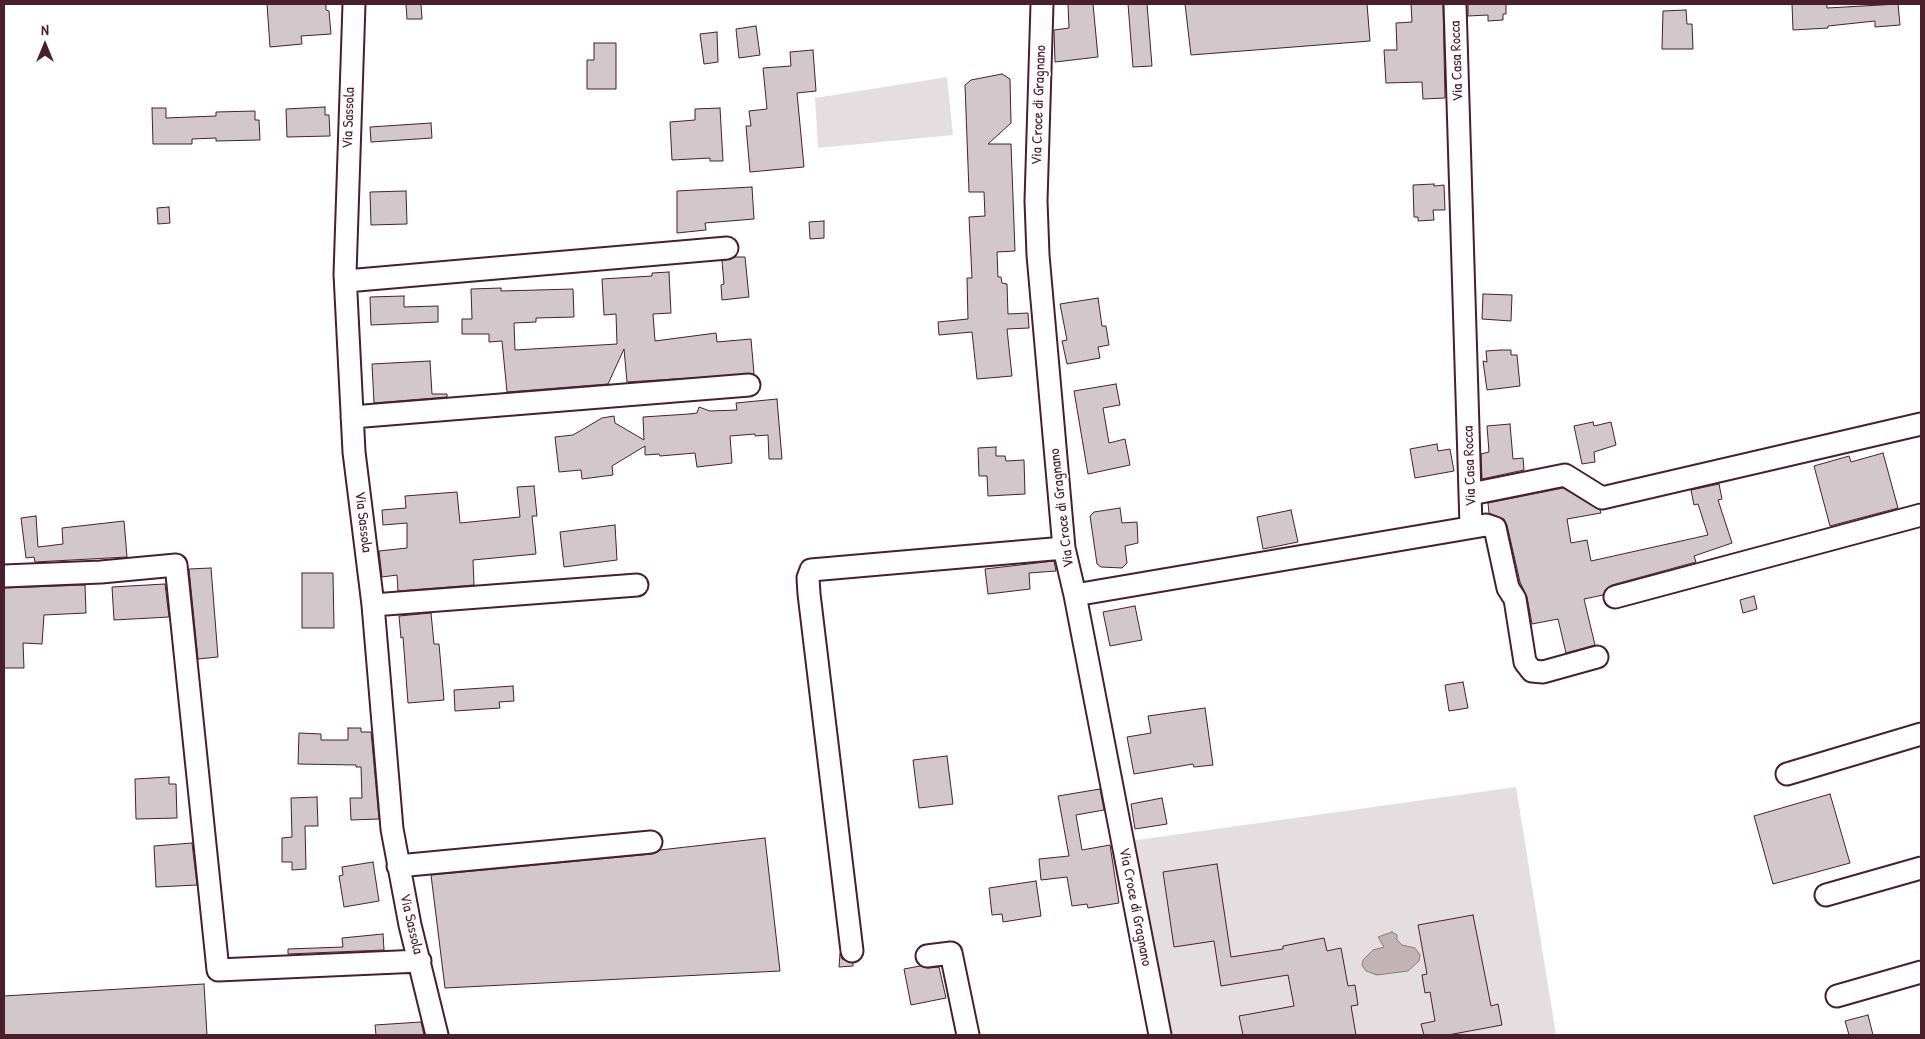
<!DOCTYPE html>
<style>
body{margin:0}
#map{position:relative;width:1925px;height:1039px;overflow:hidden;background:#fff;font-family:"Patrick Hand",sans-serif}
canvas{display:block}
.frame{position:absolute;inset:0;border:5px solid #4a1f2b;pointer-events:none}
.north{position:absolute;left:20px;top:20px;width:50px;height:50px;-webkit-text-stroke:4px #fff;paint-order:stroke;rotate:0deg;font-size:14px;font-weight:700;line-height:20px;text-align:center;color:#4a1f2b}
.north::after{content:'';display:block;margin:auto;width:18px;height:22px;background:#4a1f2b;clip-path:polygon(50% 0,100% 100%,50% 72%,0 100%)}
</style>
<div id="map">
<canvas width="1925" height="1039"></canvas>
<div class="frame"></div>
<div class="north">N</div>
</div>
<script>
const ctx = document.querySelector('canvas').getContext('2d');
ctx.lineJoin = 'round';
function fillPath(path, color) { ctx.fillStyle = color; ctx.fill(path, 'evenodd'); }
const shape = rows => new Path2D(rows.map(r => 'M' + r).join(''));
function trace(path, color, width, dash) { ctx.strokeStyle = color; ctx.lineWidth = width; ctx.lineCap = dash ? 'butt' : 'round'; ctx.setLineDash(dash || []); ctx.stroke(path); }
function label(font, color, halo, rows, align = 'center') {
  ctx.font = font + ' "Patrick Hand",sans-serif'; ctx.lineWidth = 4; ctx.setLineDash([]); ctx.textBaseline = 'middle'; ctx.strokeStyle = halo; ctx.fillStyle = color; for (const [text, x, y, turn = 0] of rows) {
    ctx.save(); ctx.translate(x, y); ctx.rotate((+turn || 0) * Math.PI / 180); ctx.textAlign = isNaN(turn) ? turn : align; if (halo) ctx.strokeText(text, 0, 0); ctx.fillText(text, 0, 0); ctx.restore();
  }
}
const green = shape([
 [947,77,953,135,818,148,815,98],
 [1516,787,1556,1035,1170,1035,1130,841]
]);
const water = shape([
 [1392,932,1397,935,1397,940,1402,945,1415,948,1420,955,1419,961,1408,971,1377,975,1366,971,1362,965,1363,960,1373,950,1384,947,1378,937,1392,932]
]);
const building = shape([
 [267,4,326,4,326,10,329,11,331,34,301,36,302,44,270,47,267,4],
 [406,4,421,4,422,19,407,19,406,4],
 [1068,4,1093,4,1098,57,1055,62,1054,30,1069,28,1068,4],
 [1128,4,1147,4,1152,66,1133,67,1128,4],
 [1185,4,1367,4,1370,41,1191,55,1185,4],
 [1411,4,1443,4,1445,98,1423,99,1422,82,1386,83,1384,50,1397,50,1396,23,1412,22,1411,4],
 [1468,4,1506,4,1506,14,1503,14,1503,20,1488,21,1488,15,1468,16,1468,4],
 [1792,4,1827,4,1827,8,1898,4,1900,25,1875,27,1875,21,1828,26,1828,28,1793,30,1792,4],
 [1686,10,1687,24,1692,24,1693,49,1662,49,1663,11,1686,10],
 [756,26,760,55,739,58,736,29,756,26],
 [717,32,718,62,704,64,700,34,717,32],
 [594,43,616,43,616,89,587,89,587,60,594,60,594,43],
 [813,50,816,91,797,93,804,167,750,172,746,126,751,126,749,111,767,109,763,68,791,66,790,52,813,50],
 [1002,74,1010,79,1011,123,988,144,1011,144,1015,251,997,252,998,277,1001,277,1002,283,1007,284,1008,314,1028,313,1029,328,1007,329,1012,376,977,379,972,332,939,335,938,322,968,319,967,278,972,278,969,217,985,216,984,192,969,192,965,85,971,80,1002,74],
 [325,107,325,115,329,115,330,136,287,137,286,109,325,107],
 [152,108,166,108,166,118,216,116,216,112,255,111,255,120,259,120,260,140,216,141,216,138,192,139,192,144,153,144,152,108],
 [720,108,723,161,710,161,710,158,672,160,670,122,695,120,695,109,720,108],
 [431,123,432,138,371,142,370,127,431,123],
 [1434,184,1434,186,1444,185,1445,210,1433,210,1434,220,1418,221,1418,217,1414,217,1413,185,1434,184],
 [752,187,754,219,705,223,706,230,677,233,677,191,752,187],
 [406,191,407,224,371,225,370,192,406,191],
 [169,207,170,223,158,224,157,208,169,207],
 [824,221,824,238,810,239,809,222,824,221],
 [735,257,745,257,749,297,722,300,721,285,724,284,722,261,735,257],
 [669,272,671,313,653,314,655,341,716,333,717,342,751,339,754,374,627,382,624,349,608,384,507,392,502,341,489,342,489,334,462,334,462,319,472,319,471,289,501,288,501,291,573,289,574,317,536,318,536,322,514,323,515,350,617,344,616,314,604,315,602,279,652,276,652,273,669,272],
 [1483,294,1512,295,1511,321,1482,319,1483,294],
 [404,296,404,307,438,306,438,322,371,325,370,297,404,296],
 [1098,298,1102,326,1106,326,1109,345,1098,347,1100,358,1067,364,1062,341,1067,340,1060,304,1098,298],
 [1501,350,1511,350,1511,355,1517,355,1520,386,1487,390,1483,361,1487,362,1486,351,1501,350],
 [430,361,432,394,447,394,447,397,374,403,372,364,430,361],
 [1116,384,1120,405,1103,408,1109,443,1125,439,1130,465,1088,474,1074,391,1116,384],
 [777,399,782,459,769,459,768,435,755,436,755,434,730,436,732,463,697,467,695,453,660,456,659,454,645,455,645,446,612,466,613,475,582,479,581,470,559,472,555,437,573,435,602,418,614,416,615,423,644,440,643,417,689,414,697,413,699,407,710,411,737,410,736,403,777,399],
 [1593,422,1594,426,1611,422,1616,445,1594,452,1595,462,1582,464,1574,426,1593,422],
 [1510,424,1513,459,1523,458,1524,470,1482,479,1481,454,1489,452,1487,426,1510,424],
 [1437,444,1438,451,1450,449,1454,471,1415,478,1410,449,1437,444],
 [996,447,996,456,1005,456,1006,461,1024,460,1025,494,988,496,987,476,979,476,978,448,996,447],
 [1883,453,1898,508,1830,526,1814,466,1849,456,1851,462,1883,453],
 [1719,484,1722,499,1718,500,1732,543,1694,556,1696,562,1612,585,1606,589,1603,595,1584,599,1595,645,1566,653,1558,619,1532,624,1527,597,1520,582,1507,525,1504,519,1489,513,1488,503,1563,488,1600,510,1601,513,1567,519,1571,543,1587,540,1591,561,1708,535,1698,504,1694,505,1691,490,1719,484],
 [534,486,537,516,532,516,536,554,473,560,474,585,398,591,397,575,382,577,379,551,407,548,407,523,383,525,382,510,406,508,405,496,457,492,460,523,520,517,517,487,534,486],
 [1120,508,1122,523,1137,522,1138,543,1125,546,1127,563,1122,568,1101,567,1097,564,1090,516,1094,512,1120,508],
 [1291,510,1298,542,1263,549,1257,517,1291,510],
 [36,516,38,547,63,544,62,528,124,521,127,557,35,562,34,557,26,558,21,518,36,516],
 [615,525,617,560,564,567,560,532,615,525],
 [1054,561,1056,571,1029,573,1030,589,988,594,985,569,1054,561],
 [211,568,218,657,198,659,189,569,211,568],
 [302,573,333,573,334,628,302,628,302,573],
 [165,584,169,617,114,620,112,587,165,584],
 [85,585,86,613,44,615,42,644,23,643,24,668,4,668,4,588,85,585],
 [1754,596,1757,609,1743,613,1740,600,1754,596],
 [1135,606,1142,640,1110,646,1103,612,1135,606],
 [431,613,434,644,439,644,444,700,408,703,403,637,401,638,399,616,431,613],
 [1463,682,1468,708,1449,711,1445,685,1463,682],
 [513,686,514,701,499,702,500,708,455,711,454,690,513,686],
 [1205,708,1213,765,1194,767,1193,764,1134,774,1127,737,1151,733,1148,716,1205,708],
 [348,728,361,728,361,732,371,732,379,819,351,820,350,798,362,798,361,767,356,767,356,765,298,764,299,733,321,734,321,740,348,740,348,728],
 [947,756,953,804,919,808,913,760,947,756],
 [169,777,169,784,176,784,177,818,136,819,135,779,169,777],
 [1100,789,1104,810,1076,815,1082,850,1110,845,1119,903,1088,908,1087,904,1072,906,1067,877,1041,880,1039,859,1069,856,1058,796,1100,789],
 [1830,794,1850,863,1773,884,1754,816,1830,794],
 [317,797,318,826,305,826,306,869,292,870,292,862,282,862,282,838,292,837,291,798,317,797],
 [1162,798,1167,824,1135,829,1131,804,1162,798],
 [765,838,780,971,445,988,431,875,652,854,660,850,765,838],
 [192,843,197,885,156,887,154,846,192,843],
 [373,862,379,901,344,907,339,876,343,875,342,867,373,862],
 [1217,864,1231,957,1283,949,1283,946,1324,938,1327,951,1341,948,1348,986,1355,985,1358,1005,1351,1006,1356,1035,1243,1035,1239,1016,1294,1006,1288,975,1221,986,1214,941,1174,947,1163,872,1217,864],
 [1036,881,1041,916,1003,922,1002,914,992,915,989,888,1036,881],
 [1473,915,1491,1006,1498,1004,1502,1025,1448,1035,1424,1035,1421,1024,1435,1021,1430,992,1425,993,1422,975,1427,974,1418,925,1473,915],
 [383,934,384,950,288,954,288,949,343,947,342,938,383,934],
 [840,954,842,959,853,963,853,966,839,967,840,954],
 [920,966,928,968,939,967,946,998,911,1005,904,969,920,966],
 [204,984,207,1035,4,1035,4,996,204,984],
 [1868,1015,1873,1035,1849,1035,1845,1021,1868,1015],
 [421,1022,424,1035,376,1035,375,1025,421,1022]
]);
const minor = shape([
 [354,4,345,274,354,452,373,605,392,829,410,925,437,1035],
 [1042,4,1036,201,1038,255,1064,548,1075,595,1160,1035],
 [1455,4,1471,526],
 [346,281,727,248],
 [352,417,749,385],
 [1471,494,1565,475,1602,498,1921,424],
 [4,576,101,572,176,565,218,970,420,961],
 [1075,595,1486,525,1495,528,1508,588,1515,599,1525,662,1532,671,1543,672,1597,657],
 [1615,597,1921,515],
 [373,605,637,585],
 [1787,774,1921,734],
 [398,866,651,842],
 [1826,895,1921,868],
 [852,951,809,594,808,578,811,570,1064,548],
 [927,956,951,953,968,1035],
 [1837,996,1921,972]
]);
const streetNames = [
 ["Via Casa Rocca",1457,61,-92],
 ["Via Croce di Gragnano",1039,105,-88],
 ["Via Sassola",349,118,-88],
 ["Via Casa Rocca",1470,466,-92],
 ["Via Croce di Gragnano",1062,508,-97],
 ["Via Sassola",363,522,83],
 ["Via Croce di Gragnano",1135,907,79],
 ["Via Sassola",411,924,77]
];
fillPath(green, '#e5dee0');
fillPath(water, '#c1b3b6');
trace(water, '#91787e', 1);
fillPath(building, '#d2c7cb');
trace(building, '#4a1f2b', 1);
trace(minor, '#4a1f2b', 25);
trace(minor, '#fff', 21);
label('15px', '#4a1f2b', '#fff', streetNames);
</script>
